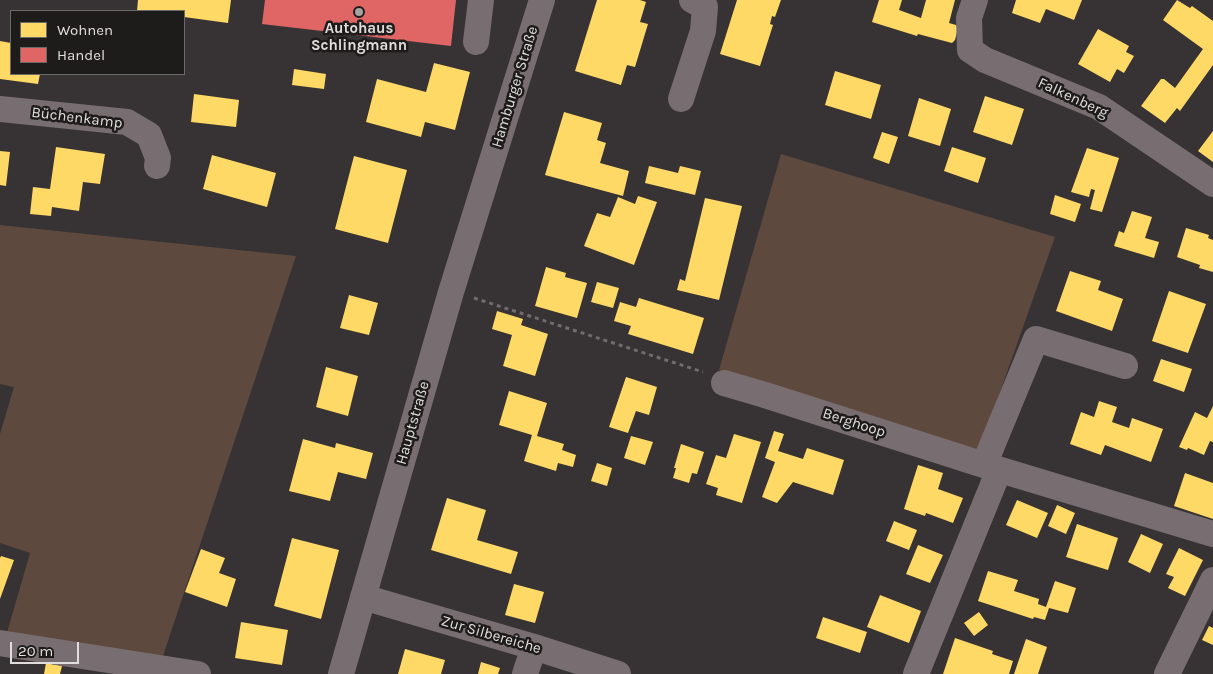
<!DOCTYPE html>
<meta charset="utf-8">
<style>
body{margin:0}
#map{position:relative;width:1213px;height:674px;overflow:hidden;background:#373334;font-family:Karla,sans-serif}
canvas{display:block}
.legend{position:absolute;left:10px;top:10px;width:175px;height:65px;box-sizing:border-box;background:#1e1b1b;border:1px solid #6c6969;margin:0;padding:6px 9px;list-style:none;font-size:15px;color:#e1dddd}
.legend li{display:flex;align-items:center;gap:10px;height:25px}
.legend b{width:25px;border:1px solid #6c6969}
.scale{position:absolute;left:10px;top:642px;width:69px;height:22px;box-sizing:border-box;border:2px solid #e1dddd;border-top:0;padding-left:6px;font-size:15px;line-height:18px;white-space:nowrap;color:#e1dddd;-webkit-text-stroke:4px #1e1b1b;paint-order:stroke}
</style>
<div id="map">
<canvas width="1213" height="674"></canvas>
<ul class="legend">
<li><b style="height:14px;background:#ffd966"></b>Wohnen</li>
<li><b style="height:14px;background:#e06666"></b>Handel</li>
</ul>
<div class="scale">20 m</div>
</div>
<script>
const ctx = document.querySelector('canvas').getContext('2d');
ctx.lineJoin = 'round';
function fillPath(path, color) { ctx.fillStyle = color; ctx.fill(path, 'evenodd'); }
const shape = rows => new Path2D(rows.map(r => 'M' + r).join(''));
function trace(path, color, width, dash) { ctx.strokeStyle = color; ctx.lineWidth = width; ctx.lineCap = dash ? 'butt' : 'round'; ctx.setLineDash(dash || []); ctx.stroke(path); }
function label(font, color, halo, rows, align = 'center') {
  ctx.font = font + ' Karla,sans-serif'; ctx.lineWidth = 5; ctx.setLineDash([]); ctx.textBaseline = 'middle'; ctx.strokeStyle = halo; ctx.fillStyle = color; for (const [text, x, y, turn = 0] of rows) {
    ctx.save(); ctx.translate(x, y); ctx.rotate((+turn || 0) * Math.PI / 180); ctx.textAlign = isNaN(turn) ? turn : align; if (halo) ctx.strokeText(text, 0, 0); ctx.fillText(text, 0, 0); ctx.restore();
  }
}
const green = shape([
 [781,154,1055,237,979,451,719,370],
 [0,225,296,256,159,668,4,643,30,553,0,543,0,434,14,387,0,384]
]);
const homes = shape([
 [138,0,231,0,228,23,184,17,184,11,137,11],
 [597,0,640,0,646,2,640,22,648,24,635,67,627,65,621,85,575,71],
 [737,0,781,0,775,17,772,16,770,24,773,25,760,66,720,54],
 [879,0,902,0,899,10,921,18,926,0,955,0,949,23,956,25,958,28,955,40,952,43,918,34,917,36,872,22],
 [1016,0,1082,0,1074,20,1046,9,1040,23,1012,13],
 [1177,0,1190,8,1192,6,1213,21,1213,65,1180,111,1177,108,1165,123,1141,106,1161,79,1164,79,1175,88,1203,49,1163,20],
 [1098,29,1129,46,1126,52,1134,56,1124,73,1117,69,1110,82,1078,64],
 [0,41,11,43,11,74,40,74,38,84,0,79],
 [434,63,470,72,455,130,425,122,421,137,366,122,377,79,426,92],
 [294,69,326,74,324,89,292,85],
 [835,71,881,85,871,119,825,105],
 [194,94,239,100,236,127,191,122],
 [985,96,1024,109,1012,145,973,132],
 [919,98,951,109,940,146,908,136],
 [564,112,602,123,597,140,606,143,600,163,629,171,623,196,545,175],
 [1213,131,1213,162,1198,151],
 [882,132,898,137,889,164,873,158],
 [56,147,105,154,100,184,83,182,79,211,52,207,51,216,30,214,33,187,50,189],
 [952,147,986,158,978,183,944,171],
 [1087,148,1119,158,1102,212,1090,209,1095,190,1091,189,1089,197,1071,192],
 [0,151,10,152,6,186,0,185],
 [212,155,276,173,267,207,203,189],
 [354,156,407,170,388,243,335,229],
 [649,166,678,173,680,166,701,171,695,195,645,183],
 [1055,195,1081,204,1075,222,1050,214],
 [638,196,657,202,634,265,584,246,597,213,610,217,618,197,635,204],
 [705,198,742,206,719,300,677,290,680,279,685,281],
 [1132,211,1152,217,1145,238,1159,242,1154,258,1114,246,1119,231,1124,233],
 [1186,228,1209,235,1208,238,1213,240,1213,272,1199,268,1200,265,1177,257],
 [546,267,566,273,565,277,587,283,577,318,535,306],
 [1070,271,1101,281,1098,290,1123,299,1112,331,1056,311],
 [597,282,619,288,613,308,591,302],
 [1169,291,1206,304,1188,353,1152,341],
 [349,295,378,303,369,335,340,328],
 [639,298,704,318,693,354,628,334,631,326,614,321,620,302,636,307],
 [497,311,523,319,521,325,548,334,535,376,503,366,512,335,492,329],
 [1161,359,1192,369,1184,392,1153,381],
 [326,367,358,376,348,416,316,407],
 [626,377,657,387,649,415,636,411,628,433,609,427],
 [509,391,547,403,537,436,564,444,562,450,576,455,573,467,558,463,556,471,524,461,532,435,499,425],
 [1099,401,1117,407,1112,422,1129,428,1132,418,1163,429,1151,462,1105,445,1101,455,1070,444,1081,412,1094,417],
 [1213,406,1213,442,1210,441,1204,455,1188,448,1187,450,1179,447,1195,412,1207,418],
 [774,431,784,434,778,451,803,459,807,448,844,460,833,495,793,482,777,503,762,497,775,462,765,458],
 [734,434,761,442,742,503,716,495,718,488,706,484,716,455,726,458],
 [631,436,653,442,645,465,624,458],
 [303,439,335,448,336,443,373,453,366,479,338,472,330,501,289,491],
 [681,444,704,452,697,474,692,473,689,483,673,478,676,468,674,468],
 [597,463,612,468,607,486,591,481],
 [918,465,943,473,938,489,963,498,953,523,926,513,925,516,904,509],
 [1185,473,1213,483,1213,519,1174,506],
 [447,498,486,510,477,540,518,552,511,574,431,550],
 [1017,500,1048,513,1037,538,1006,525],
 [1057,505,1075,513,1066,534,1048,526],
 [894,521,917,530,909,550,886,541],
 [1077,524,1118,538,1108,570,1066,557],
 [1141,534,1163,544,1150,573,1128,562],
 [292,538,339,550,321,619,274,606],
 [918,545,943,555,930,583,906,574],
 [1179,548,1203,560,1185,596,1168,588,1174,577,1166,574],
 [201,549,225,558,219,573,236,579,227,607,185,592],
 [1,556,14,560,0,599,0,558],
 [988,571,1018,580,1014,591,1039,599,1038,604,1046,607,1055,581,1076,588,1068,613,1049,608,1045,620,1034,617,1033,619,978,601],
 [514,584,544,592,535,623,505,615],
 [880,595,921,611,909,643,867,627],
 [979,612,988,625,974,636,964,623],
 [823,617,867,632,860,653,816,638],
 [241,622,288,630,282,665,235,658],
 [1209,626,1213,628,1213,645,1202,640],
 [955,638,993,651,992,654,1013,661,1009,674,943,674],
 [1026,639,1047,647,1038,674,1014,674],
 [405,649,445,660,441,674,398,674],
 [481,662,500,668,498,674,478,674],
 [46,663,62,666,60,674,44,674]
]);
const shops = shape([
 [265,0,456,0,451,46,262,24]
]);
const path = shape([
 [474,298,703,372]
]);
const minor = shape([
 [975,0,969,18,970,50,985,60,1099,107,1213,184],
 [476,42,481,0],
 [681,99,703,31,705,7,692,0],
 [0,109,127,122,149,135,158,158,157,166],
 [724,383,765,395,984,465,1213,534],
 [984,465,1036,339,1125,366],
 [363,597,534,647,618,674],
 [0,643,198,674],
 [341,674,451,292,542,0],
 [525,674,534,647],
 [916,674,999,470],
 [1167,674,1213,580]
]);
const markers = [
 [359,12,5,"#a6a2a2"]
];
const poiNames = [
 ["Autohaus",359,29],
 ["Schlingmann",359,46]
];
const streetNames = [
 ["Hamburger Straße",515,87,-73],
 ["Falkenberg",1073,98,25],
 ["Büchenkamp",77,118,7],
 ["Hauptstraße",413,423,-74],
 ["Berghoop",854,423,18],
 ["Zur Silbereiche",491,635,16]
];
fillPath(green, '#5e493e');
fillPath(homes, '#ffd966');
fillPath(shops, '#e06666');
trace(path, '#726a6d', 3, [4, 4]);
trace(minor, '#786e72', 26);
for (const [x, y, r, color] of markers) { const dot = new Path2D(); dot.arc(x, y, r, 0, 2 * Math.PI); ctx.fillStyle = color; ctx.fill(dot); trace(dot, '#1e1b1b', 2); }
label('bold 15px', '#e1dddd', '#1e1b1b', poiNames);
label('15px', '#e1dddd', '#1e1b1b', streetNames);
</script>
